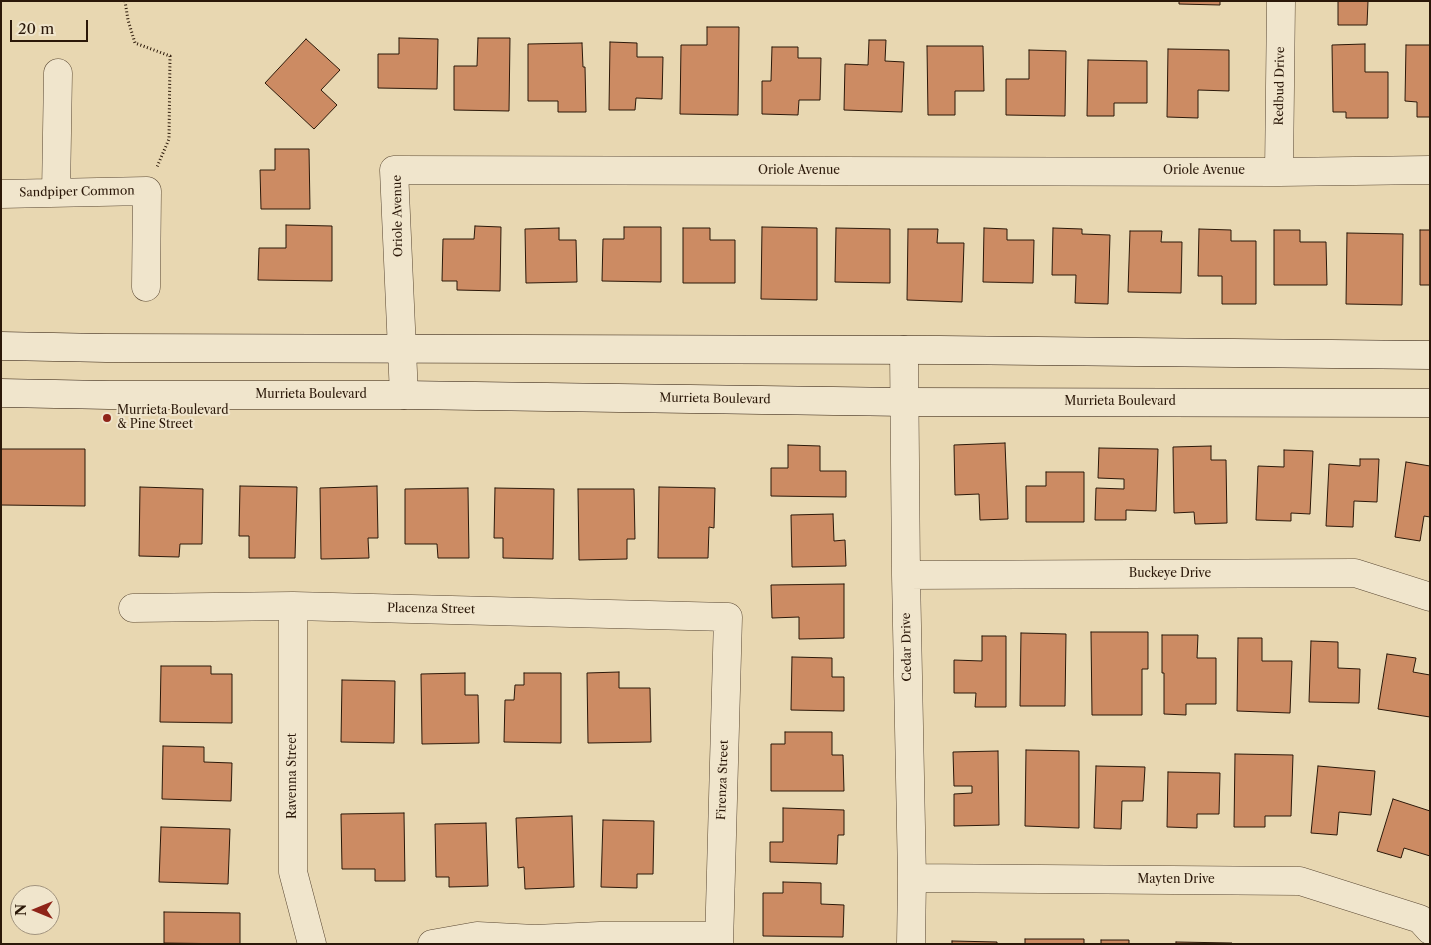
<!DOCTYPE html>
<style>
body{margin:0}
#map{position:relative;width:1431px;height:945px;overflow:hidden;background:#e8d7b1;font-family:"Libre Caslon Text",serif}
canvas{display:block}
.frame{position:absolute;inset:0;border:2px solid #2b1809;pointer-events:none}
.north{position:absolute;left:10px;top:885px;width:50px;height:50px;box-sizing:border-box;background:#f0e5cc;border:1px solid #a1937e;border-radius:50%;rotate:270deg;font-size:14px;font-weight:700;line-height:20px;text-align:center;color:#2b1809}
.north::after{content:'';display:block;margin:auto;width:18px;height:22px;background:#8f2418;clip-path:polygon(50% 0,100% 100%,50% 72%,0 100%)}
.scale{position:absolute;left:10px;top:20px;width:78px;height:22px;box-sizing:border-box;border:2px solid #2b1809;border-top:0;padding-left:6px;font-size:15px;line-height:18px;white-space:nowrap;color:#2b1809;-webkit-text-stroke:4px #f0e5cc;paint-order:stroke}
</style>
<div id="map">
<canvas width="1431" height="945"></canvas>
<div class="frame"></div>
<div class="north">N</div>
<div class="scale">20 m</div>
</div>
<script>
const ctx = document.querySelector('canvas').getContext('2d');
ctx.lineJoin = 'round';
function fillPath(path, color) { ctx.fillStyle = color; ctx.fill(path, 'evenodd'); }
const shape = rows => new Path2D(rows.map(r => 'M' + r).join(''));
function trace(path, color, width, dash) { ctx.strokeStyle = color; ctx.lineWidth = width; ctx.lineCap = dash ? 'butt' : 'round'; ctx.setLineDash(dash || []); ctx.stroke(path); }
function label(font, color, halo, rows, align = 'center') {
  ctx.font = font + ' "Libre Caslon Text",serif'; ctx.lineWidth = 4; ctx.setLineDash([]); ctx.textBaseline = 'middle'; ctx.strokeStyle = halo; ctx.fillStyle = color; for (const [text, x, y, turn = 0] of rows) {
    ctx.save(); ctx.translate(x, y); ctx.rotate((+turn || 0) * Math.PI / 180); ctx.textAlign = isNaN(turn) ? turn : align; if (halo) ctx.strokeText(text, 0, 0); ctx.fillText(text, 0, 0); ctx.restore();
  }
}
const building = shape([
 [1179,1,1220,1,1220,5,1179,4,1179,1],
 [1338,1,1368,1,1367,25,1338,25,1338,1],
 [707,27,739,27,738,115,680,114,681,45,707,45,707,27],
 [399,38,438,39,437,89,378,88,378,54,399,54,399,38],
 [478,38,510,38,509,111,454,110,454,66,477,66,478,38],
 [306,39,340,70,321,90,337,105,314,129,265,83,306,39],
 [869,40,886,40,885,61,904,62,902,112,844,110,845,64,868,65,869,40],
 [610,42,637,43,637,57,663,57,662,99,636,98,635,110,609,110,610,42],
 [582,43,583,67,585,67,586,112,558,112,558,101,528,101,528,44,582,43],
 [1365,44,1365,72,1388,72,1388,118,1346,118,1346,112,1333,112,1332,45,1365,44],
 [1406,45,1430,45,1430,117,1417,117,1417,102,1405,101,1406,45],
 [927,46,983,46,984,91,955,91,955,115,928,115,927,46],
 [772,47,798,47,798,58,821,58,820,100,799,100,798,115,762,114,762,81,771,81,772,47],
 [1168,49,1229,50,1229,91,1198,90,1198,118,1167,117,1168,49],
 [1029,50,1066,51,1065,116,1006,115,1006,79,1029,79,1029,50],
 [1088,60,1147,61,1147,103,1114,103,1114,116,1087,116,1088,60],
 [275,149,309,149,310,209,261,209,260,170,275,170,275,149],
 [286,225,332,226,332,281,258,280,259,248,286,248,286,225],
 [475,226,501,227,500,291,457,290,457,281,442,281,443,239,474,239,475,226],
 [624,227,661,227,661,282,602,281,603,239,624,239,624,227],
 [762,227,817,228,817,300,761,299,762,227],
 [559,228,559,240,576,240,577,282,526,283,525,229,559,228],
 [683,228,710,228,710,240,735,240,735,283,683,283,683,228],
 [836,228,890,229,890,283,835,282,836,228],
 [984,228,1007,229,1007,240,1034,240,1033,283,983,282,984,228],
 [1053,228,1082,229,1082,234,1110,235,1108,304,1075,303,1076,275,1052,275,1053,228],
 [908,229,938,229,937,243,964,243,962,302,907,300,908,229],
 [1199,229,1231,230,1231,241,1256,241,1256,304,1222,304,1222,276,1198,276,1199,229],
 [1274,230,1300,230,1300,242,1326,242,1327,285,1274,285,1274,230],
 [1420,230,1430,230,1430,285,1420,285,1420,230],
 [1130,231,1162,231,1161,242,1182,242,1181,293,1128,292,1130,231],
 [1347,233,1403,234,1402,305,1346,304,1347,233],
 [1005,443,1008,519,980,520,979,494,955,495,954,445,1005,443],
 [788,445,820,446,820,471,846,471,846,497,771,496,771,468,788,468,788,445],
 [1211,446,1211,460,1226,460,1227,523,1195,524,1194,512,1174,513,1173,447,1211,446],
 [1099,448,1158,449,1156,511,1126,510,1126,520,1095,520,1096,488,1124,489,1124,479,1098,478,1099,448],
 [1,449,85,449,85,506,1,505,1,449],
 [1284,450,1313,451,1310,514,1291,513,1291,521,1256,520,1258,466,1284,467,1284,450],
 [1360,459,1379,459,1377,502,1354,501,1353,527,1326,526,1329,464,1360,466,1360,459],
 [1406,462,1430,466,1430,517,1424,516,1420,541,1395,537,1406,462],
 [1046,472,1084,472,1084,522,1026,522,1026,486,1046,486,1046,472],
 [240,486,297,487,295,558,249,558,249,536,239,536,240,486],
 [377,486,378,538,368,538,369,558,321,559,320,488,377,486],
 [140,487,203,489,202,544,180,544,179,557,139,556,140,487],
 [659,487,715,488,714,528,709,527,708,558,658,558,659,487],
 [468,488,469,558,438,558,437,544,405,544,405,489,468,488],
 [495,488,554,489,553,559,503,558,503,538,494,538,495,488],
 [578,489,634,489,635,539,627,539,627,559,579,560,578,489],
 [833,514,834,541,845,540,846,566,792,567,791,515,833,514],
 [844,584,844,638,799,639,799,617,772,618,771,585,844,584],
 [1091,632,1148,632,1148,669,1142,669,1142,715,1092,715,1091,632],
 [1021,633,1066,634,1065,706,1020,706,1021,633],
 [1162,635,1198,635,1197,658,1216,658,1216,704,1186,704,1186,715,1164,714,1164,673,1162,673,1162,635],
 [982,636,1006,636,1006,707,975,707,976,693,954,693,954,660,982,661,982,636],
 [1238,638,1262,638,1262,661,1292,661,1290,713,1237,711,1238,638],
 [1311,641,1338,642,1338,668,1360,669,1359,703,1309,702,1311,641],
 [1387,654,1416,658,1413,672,1430,675,1430,717,1378,709,1387,654],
 [792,657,832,658,832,677,844,677,844,711,791,710,792,657],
 [161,666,211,666,211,674,232,674,232,723,160,722,161,666],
 [619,672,619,688,650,688,651,742,588,743,587,673,619,672],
 [465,673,465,695,478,695,479,743,422,744,421,674,465,673],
 [524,673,561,673,561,743,504,742,505,700,514,700,515,685,524,685,524,673],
 [342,680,395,681,394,743,341,742,342,680],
 [785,732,832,732,832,755,843,755,844,791,771,791,771,744,785,744,785,732],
 [163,746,204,747,204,762,232,763,231,801,162,799,163,746],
 [1026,750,1079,751,1079,828,1025,826,1026,750],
 [998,751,999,825,954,826,954,794,972,793,972,786,954,786,953,752,998,751],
 [1235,754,1293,755,1291,816,1265,816,1265,827,1234,827,1235,754],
 [1096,766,1145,767,1143,801,1122,801,1121,829,1094,828,1096,766],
 [1318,766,1375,771,1371,815,1339,812,1337,835,1311,833,1318,766],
 [1168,772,1220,773,1219,814,1197,814,1197,828,1167,827,1168,772],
 [1393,799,1430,811,1430,856,1404,848,1401,858,1377,851,1393,799],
 [783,808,844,810,844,835,838,835,837,864,770,862,770,842,783,842,783,808],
 [404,813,405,881,375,881,375,869,342,869,341,814,404,813],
 [572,816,574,887,525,889,524,867,518,868,516,818,572,816],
 [603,820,654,821,653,874,637,874,637,888,601,887,603,820],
 [486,823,488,886,449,887,449,877,436,877,435,824,486,823],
 [161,827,230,829,228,884,159,882,161,827],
 [783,882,821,883,821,904,844,905,843,937,763,936,763,893,783,893,783,882],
 [164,912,240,913,240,944,164,943,164,912],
 [1025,939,1084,939,1084,944,1025,944,1025,939],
 [1101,940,1129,940,1129,944,1101,944,1101,940],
 [952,941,997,942,997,944,952,944,952,941],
 [1176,942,1232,943,1232,944,1176,944,1176,942]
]);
const path = shape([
 [125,1,128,20,135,43,170,56,169,139,157,167]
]);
const minor = shape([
 [1279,172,1281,1],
 [56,193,58,73],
 [1,194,147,191,146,287],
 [904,350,906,575,912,878,911,944],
 [404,395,394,170,1279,172,1430,170],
 [906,575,1355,573,1430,597],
 [293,606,293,872,312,944],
 [133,608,293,606,728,617,719,944],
 [912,878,1300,881,1420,919,1430,930],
 [432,944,477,936,535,939,600,936,719,936]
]);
const secondary = shape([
 [1,346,106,348,940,350,1430,355],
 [1,393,109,395,404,395,905,402,1430,403]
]);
const markers = [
 [107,418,5,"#8f2418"]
];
const streetNames = [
 ["Redbud Drive",1280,86,-89],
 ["Oriole Avenue",799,171],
 ["Oriole Avenue",1204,171],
 ["Sandpiper Common",77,192,-1],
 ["Oriole Avenue",398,216,-91],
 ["Murrieta Boulevard",311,395],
 ["Murrieta Boulevard",715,399,1],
 ["Murrieta Boulevard",1120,402],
 ["Buckeye Drive",1170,574],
 ["Placenza Street",431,609,1],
 ["Cedar Drive",907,647,-91],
 ["Ravenna Street",293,776,-90],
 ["Firenza Street",723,780,-88],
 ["Mayten Drive",1176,880]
];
const poiNames = [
 ["Murrieta Boulevard",117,411],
 ["& Pine Street",117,425]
];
fillPath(building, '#cc8b63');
trace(building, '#2b1809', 1);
trace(minor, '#5a4833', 29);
trace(secondary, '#2b1809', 29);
trace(path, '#2b1809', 3, [1, 2.5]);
trace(minor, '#f0e5cc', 28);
trace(secondary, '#f0e5cc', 28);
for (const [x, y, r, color] of markers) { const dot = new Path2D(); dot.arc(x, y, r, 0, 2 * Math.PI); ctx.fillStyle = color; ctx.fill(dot); trace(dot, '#f0e5cc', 2); }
label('12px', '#2b1809', '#f0e5cc', streetNames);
label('12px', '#2b1809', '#f0e5cc', poiNames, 'left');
</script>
